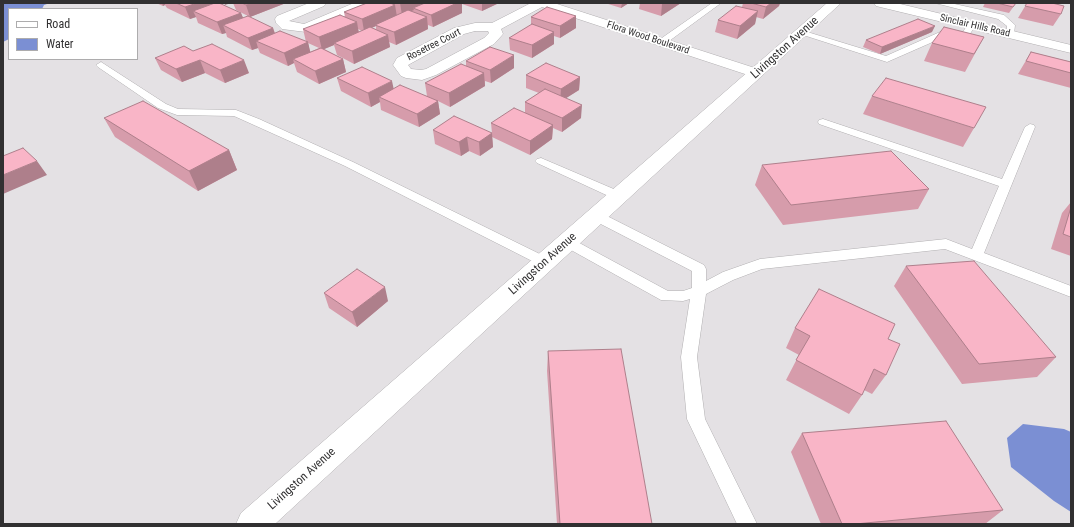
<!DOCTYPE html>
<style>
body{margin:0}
#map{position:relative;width:1074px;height:527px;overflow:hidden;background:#e4e1e4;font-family:"Roboto Condensed",sans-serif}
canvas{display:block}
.frame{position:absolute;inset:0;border:4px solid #313031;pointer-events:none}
.legend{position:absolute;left:8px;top:8px;width:130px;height:52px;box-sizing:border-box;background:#fff;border:1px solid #adacad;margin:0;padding:5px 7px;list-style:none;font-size:12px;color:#313031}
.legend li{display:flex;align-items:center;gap:8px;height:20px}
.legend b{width:20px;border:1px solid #adacad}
</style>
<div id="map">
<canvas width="1074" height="527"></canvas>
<div class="frame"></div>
<ul class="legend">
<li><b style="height:5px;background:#fff"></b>Road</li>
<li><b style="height:11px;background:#7b8fd3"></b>Water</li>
</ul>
</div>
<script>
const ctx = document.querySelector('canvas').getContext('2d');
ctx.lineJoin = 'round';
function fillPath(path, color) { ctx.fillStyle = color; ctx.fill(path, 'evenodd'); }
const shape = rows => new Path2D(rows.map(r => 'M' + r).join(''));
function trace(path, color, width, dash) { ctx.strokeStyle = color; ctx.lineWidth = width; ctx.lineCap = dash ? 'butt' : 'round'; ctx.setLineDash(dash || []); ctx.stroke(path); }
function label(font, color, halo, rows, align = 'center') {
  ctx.font = font + ' "Roboto Condensed",sans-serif'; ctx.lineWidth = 3.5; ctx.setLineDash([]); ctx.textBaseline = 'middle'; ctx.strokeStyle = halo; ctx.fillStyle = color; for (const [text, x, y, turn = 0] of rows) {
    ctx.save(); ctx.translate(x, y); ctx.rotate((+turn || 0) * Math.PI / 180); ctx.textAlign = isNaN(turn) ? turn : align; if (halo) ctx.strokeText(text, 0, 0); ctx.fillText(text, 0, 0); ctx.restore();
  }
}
const water = shape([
 [3,3,50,3,44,5,42,9,9,9,9,39,3,42],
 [1023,424,1064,429,1071,432,1071,512,1054,501,1011,467,1007,438]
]);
const lane = shape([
 [712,3,721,3,665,44,659,44,659,40,712,3],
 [935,3,950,3,1004,15,1015,25,1014,34,1013,36,1007,36,1007,26,998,19,935,3],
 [972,22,976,25,965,41,944,37,887,62,797,33,801,30,804,31,886,56,940,32,960,36,969,23,972,22],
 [101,62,166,104,178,109,236,110,259,119,353,162,550,259,552,262,550,265,545,267,540,265,345,166,234,116,177,115,158,108,98,67,96,65,101,62],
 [823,119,1002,179,1025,127,1030,124,1034,125,1035,127,984,253,1071,286,1071,297,945,249,762,269,733,280,706,294,697,357,705,419,757,524,737,524,687,419,681,357,690,299,683,301,661,300,562,245,560,242,562,239,567,237,572,239,668,291,683,291,692,288,692,271,591,219,590,216,591,213,601,213,704,265,706,269,706,281,723,272,760,259,946,239,972,249,999,186,819,124,818,122,819,120,823,119],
 [541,158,623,193,625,196,619,200,615,199,537,163,535,161,537,159,541,158]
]);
const street = shape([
 [309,3,326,3,324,6,289,21,304,24,354,3,371,3,369,6,306,32,282,29,276,23,275,19,277,16,309,3],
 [531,3,554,3,761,70,764,73,761,76,751,76,542,7,501,29,503,34,494,44,436,75,422,80,406,78,401,76,393,65,397,58,454,28,475,23,492,23,531,3],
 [475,31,488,31,489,33,484,38,426,69,421,70,411,69,408,65,464,34,475,31]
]);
const secondary = shape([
 [827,3,841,3,275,524,236,524,241,513,827,3],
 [874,3,896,3,1071,45,1071,53,876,6,874,3]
]);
const wall = shape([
 [156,3,213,3,213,4,241,13,243,18,273,28,275,33,306,42,303,29,345,17,344,12,367,3,499,3,482,11,462,4,462,13,433,27,428,25,428,29,396,45,389,42,390,47,354,64,337,55,334,45,324,49,343,59,346,72,319,84,297,72,294,63,288,66,260,53,258,48,252,50,227,37,226,33,222,34,198,23,196,17,190,19,167,8,165,5,163,6],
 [376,26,376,29,372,28],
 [358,29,362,31,359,32],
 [308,43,319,48,310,52],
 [233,3,286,3,250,17,236,10],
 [605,3,629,3,621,8],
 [640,3,681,3,661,16,639,9],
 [743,3,780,3,779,6,763,19,756,17,755,24,737,39,715,32,718,20,742,7],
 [985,3,1016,3,1009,13,983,7],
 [1027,3,1061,14,1053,26,1018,18],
 [576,16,576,28,560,38,554,36,554,44,532,58,510,50,509,38,531,25,531,17],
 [932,32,880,54,863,47,866,40],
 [984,37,965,72,924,61,932,43],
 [193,51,249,73,225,83,205,73,182,82,161,70,155,58],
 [1031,52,1071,62,1071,88,1018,74],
 [466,61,514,68,491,83,485,81,485,86,450,107,438,101,440,114,419,127,381,110,380,102,371,107,341,91,337,78,394,89,427,96,425,83,466,66],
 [526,75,580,77,579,90,566,98,581,118,562,132,553,128,552,139,530,155,492,137,493,147,480,156,469,151,461,156,435,144,433,130,492,133,491,123,525,113,525,102,539,93,526,88],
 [872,96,974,128,963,147,863,114],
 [104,118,229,150,237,170,198,191,115,137],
 [762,165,929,189,918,209,783,225,755,185],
 [1071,202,1071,256,1051,249,1062,213],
 [906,266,1056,357,1037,377,962,384,894,286],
 [324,293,388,301,357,327,329,308],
 [795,328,888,339,886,375,872,394,864,390,862,395,849,414,786,380,799,355,786,348],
 [548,351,652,524,557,524,547,371],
 [802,433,1003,510,985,524,821,524,791,452]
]);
const shadedWall = shape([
 [162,3,165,3,165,5,163,6],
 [197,3,213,3,215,10,193,11,196,17,190,19,185,7],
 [224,3,231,3,225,5],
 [250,3,286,3,250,17,246,5],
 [400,3,428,3,413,8,414,10,402,15],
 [457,3,462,3,462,13,433,27,431,15],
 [482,3,499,3,482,11],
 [622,3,629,3,621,8],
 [664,3,681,3,661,16,662,4],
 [771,3,780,3,779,6,763,19,766,7],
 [395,5,397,17,375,25,376,26,364,31,362,19],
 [758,11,755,24,737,39,740,26],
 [241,13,246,25,223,25,226,33,222,34,217,22],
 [576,16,576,28,560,38,560,26],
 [427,17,428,29,396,45,394,32],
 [357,22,359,34,334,43,334,45,322,50,319,37],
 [935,26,932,32,880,54,882,47],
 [273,28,277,41,256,41,258,48,252,50,248,38],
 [554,32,554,44,532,58,532,45],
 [388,35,390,47,354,64,352,51],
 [308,42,311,55,293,59,294,63,288,66,284,53],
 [514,55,514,68,491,83,490,70],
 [343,59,346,72,319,84,315,71],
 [200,60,205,73,182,82,176,69],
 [244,60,249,73,225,83,220,70],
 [484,73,485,86,450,107,449,93],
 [580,77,579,90,560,102,561,89],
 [392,81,395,95,379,97,380,102,371,107,368,93],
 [438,101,440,114,419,127,417,114],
 [582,105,581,118,562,132,562,118],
 [553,125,552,139,530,155,530,141],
 [492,133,493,147,480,156,479,142],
 [467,137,469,151,461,156,459,142],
 [229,150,237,170,198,191,189,171],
 [37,161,47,175,3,194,3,175],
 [385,287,388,301,357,327,352,312]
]);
const building = shape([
 [176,3,197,3,185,7,176,3],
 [215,3,219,3,241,13,217,22,193,11,215,3],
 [242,3,250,3,246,5,242,3],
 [367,3,390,3,395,5,362,19,344,12,367,3],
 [425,3,457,3,431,15,413,8,425,3],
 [751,3,771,3,766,7,751,3],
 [997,3,1016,3,1013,7,997,3],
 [1027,3,1052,3,1064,6,1061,14,1025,6,1027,3],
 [736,6,758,11,740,26,718,20,736,6],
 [547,7,576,16,560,26,531,17,547,7],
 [408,10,427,17,394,32,375,25,408,10],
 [340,15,357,22,319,37,303,29,340,15],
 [248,16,273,28,248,38,223,25,248,16],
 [918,19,935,26,882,47,866,40,918,19],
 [532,24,554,32,532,45,509,38,532,24],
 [370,27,388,35,352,51,334,43,370,27],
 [944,27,984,37,974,54,932,43,944,27],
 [280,31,308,42,284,53,256,41,280,31],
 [212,44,244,60,220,70,200,60,176,69,155,58,184,46,193,51,212,44],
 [490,47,514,55,490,70,466,61,490,47],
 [321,48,343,59,315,71,293,59,321,48],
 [1031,52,1071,62,1071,73,1026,61,1031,52],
 [546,63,580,77,561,89,526,75,546,63],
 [461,64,484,73,449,93,425,83,461,64],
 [362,67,392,81,368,93,337,78,362,67],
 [886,78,986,107,974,128,872,96,886,78],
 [400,85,438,101,417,114,379,97,400,85],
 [545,89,582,105,562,118,525,102,545,89],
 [143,101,229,150,189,171,104,118,143,101],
 [514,108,553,125,530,141,491,123,514,108],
 [454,116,492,133,479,142,467,137,459,142,433,130,454,116],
 [23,148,37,161,3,175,3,156,23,148],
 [891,151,929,189,791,205,762,165,891,151],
 [1071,207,1071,237,1063,234,1071,207],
 [974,261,1056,357,979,364,906,266,974,261],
 [357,269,385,287,352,312,324,293,357,269],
 [819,289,895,324,888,339,900,344,886,375,874,369,862,395,796,360,810,336,795,328,819,289],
 [621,349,652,524,560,524,548,351,621,349],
 [946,421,1003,510,855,524,842,524,802,433,946,421]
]);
const farStreetnames = [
 ["Sinclair Hills Road",975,26,13],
 ["Flora Wood Boulevard",648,38,18],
 ["Rosetree Court",434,45,-27]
];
const streetNames = [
 ["Livingston Avenue",785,48,-42],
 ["Livingston Avenue",543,264,-42],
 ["Livingston Avenue",302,479,-42]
];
fillPath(water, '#7b8fd3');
trace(lane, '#b1afb1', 1);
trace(street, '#b1afb1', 1);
trace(secondary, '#b1afb1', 1);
fillPath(lane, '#fff');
fillPath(street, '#fff');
fillPath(secondary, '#fff');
fillPath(wall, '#d69cab');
fillPath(shadedWall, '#ae7f8b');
fillPath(building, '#f9b5c7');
trace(building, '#ae7f8b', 1);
label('10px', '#313031', '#fff', farStreetnames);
label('12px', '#313031', '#fff', streetNames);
</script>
